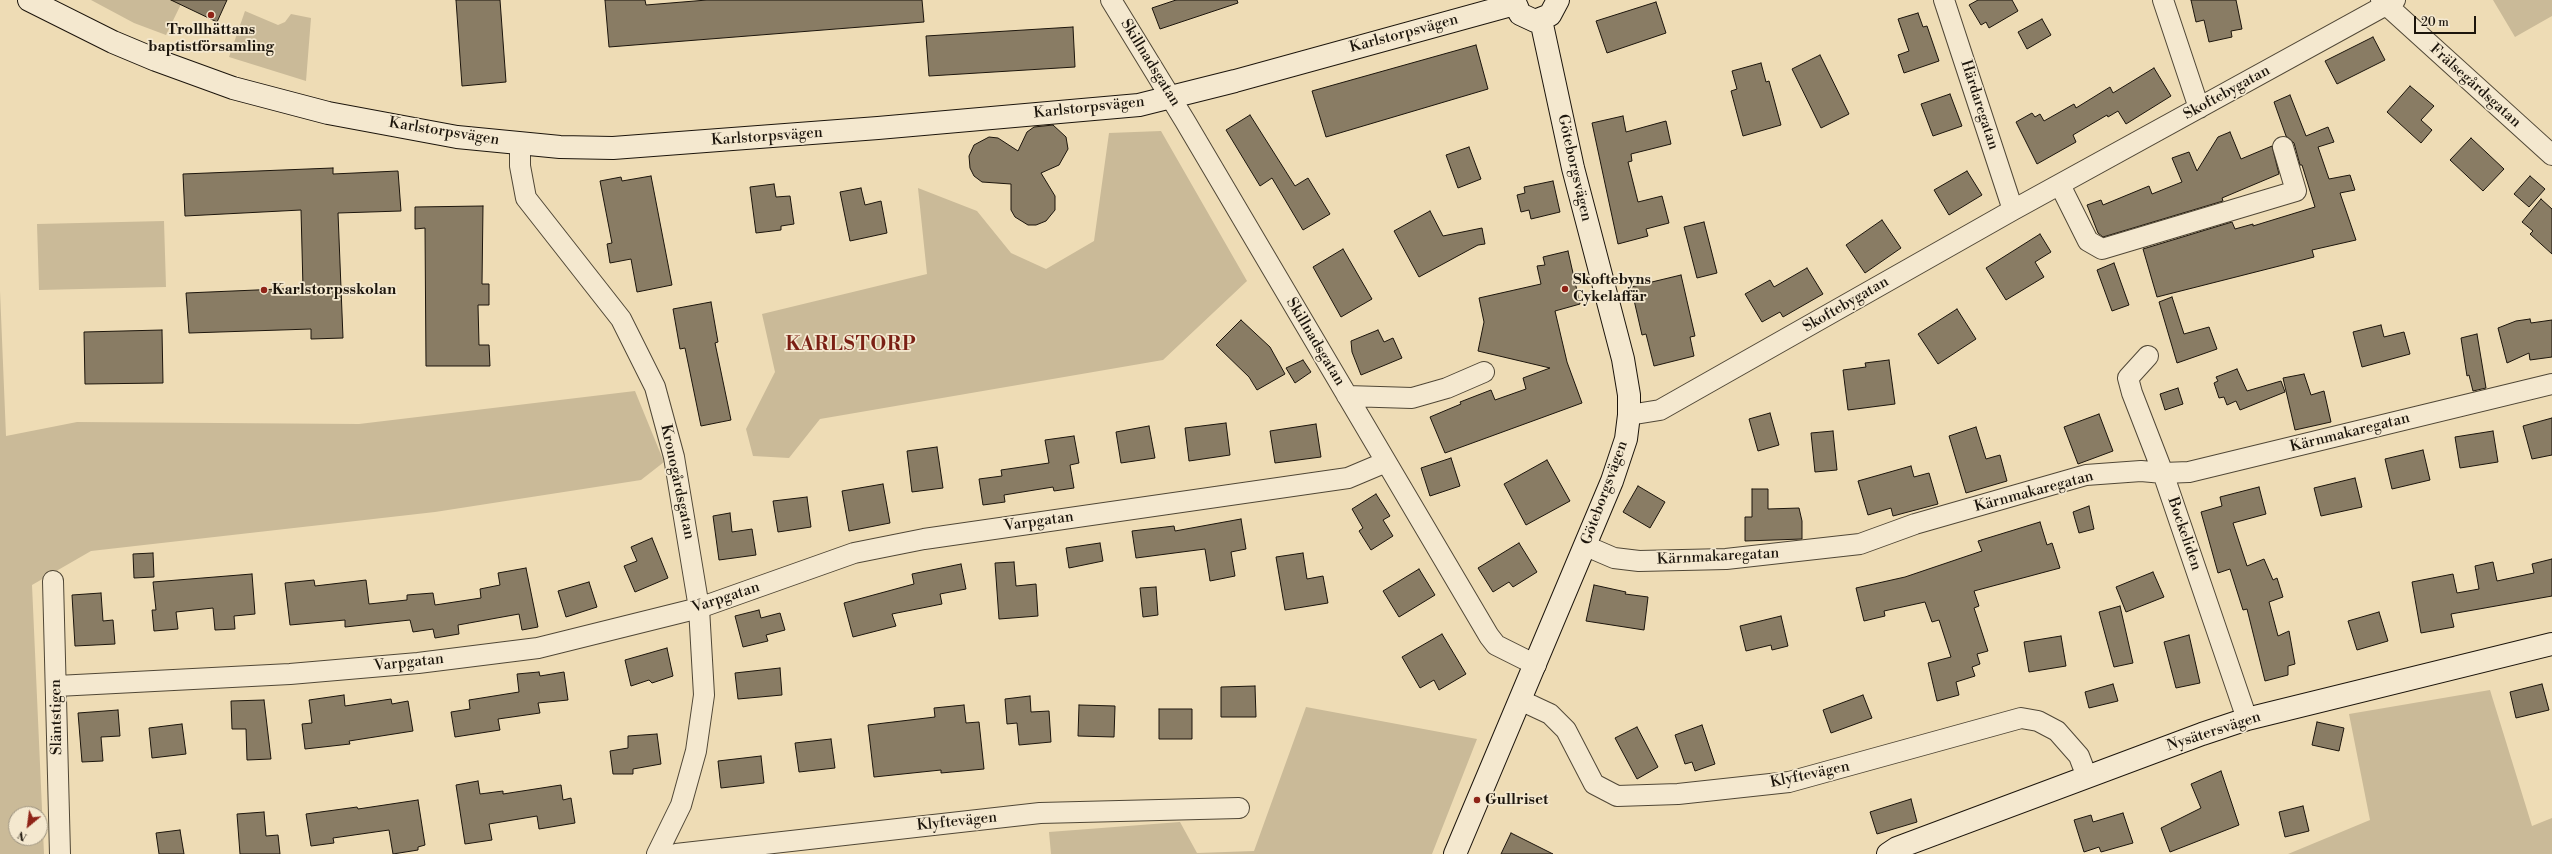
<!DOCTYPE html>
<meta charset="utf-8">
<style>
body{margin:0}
#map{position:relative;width:2552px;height:854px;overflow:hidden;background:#eedcb5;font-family:"Libre Bodoni",serif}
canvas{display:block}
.north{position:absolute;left:8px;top:806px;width:40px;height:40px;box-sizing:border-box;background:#f4e8cf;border:1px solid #9e9481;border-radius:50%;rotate:209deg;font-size:11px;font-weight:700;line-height:16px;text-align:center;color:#1c150c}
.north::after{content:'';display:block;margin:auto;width:14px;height:18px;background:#8f2418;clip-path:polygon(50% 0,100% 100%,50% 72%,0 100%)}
.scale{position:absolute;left:2414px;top:16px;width:62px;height:18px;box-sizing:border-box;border:2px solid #1c150c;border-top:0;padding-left:5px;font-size:12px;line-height:14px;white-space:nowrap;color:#1c150c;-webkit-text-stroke:3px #f4e8cf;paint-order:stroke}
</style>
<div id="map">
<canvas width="2552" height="854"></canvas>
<div class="north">N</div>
<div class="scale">20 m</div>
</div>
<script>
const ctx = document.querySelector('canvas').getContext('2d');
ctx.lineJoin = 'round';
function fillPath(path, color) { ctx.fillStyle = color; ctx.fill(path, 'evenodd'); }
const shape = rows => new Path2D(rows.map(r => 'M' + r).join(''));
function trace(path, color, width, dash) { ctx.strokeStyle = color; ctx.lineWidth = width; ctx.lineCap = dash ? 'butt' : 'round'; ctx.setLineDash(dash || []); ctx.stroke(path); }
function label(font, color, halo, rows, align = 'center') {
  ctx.font = font + ' "Libre Bodoni",serif'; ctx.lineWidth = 3.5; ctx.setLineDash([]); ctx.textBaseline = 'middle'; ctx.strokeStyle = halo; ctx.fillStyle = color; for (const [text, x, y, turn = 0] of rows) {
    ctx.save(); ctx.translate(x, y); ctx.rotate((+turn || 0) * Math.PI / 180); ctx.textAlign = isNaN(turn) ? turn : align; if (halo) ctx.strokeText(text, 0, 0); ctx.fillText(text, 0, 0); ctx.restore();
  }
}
const green = shape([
 [91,0,183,0,166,35,134,23],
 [2493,0,2552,0,2552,16,2515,37],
 [245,11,278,25,285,22,291,14,311,18,306,81,229,57],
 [1161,131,1247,281,1163,360,820,419,789,458,753,456,746,429,775,372,762,314,927,274,918,188,977,211,1011,253,1046,269,1094,241,1109,133],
 [164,221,166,287,39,290,37,224],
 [0,291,6,436,77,422,359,424,635,391,664,462,641,480,435,512,91,551,32,585,44,854,0,854],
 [16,814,40,814,40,838,16,838],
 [2490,690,2532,826,2552,818,2552,854,2288,854,2370,820,2349,714],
 [1306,707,1477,739,1432,854,1051,854,1049,832,1180,822,1197,853,1254,851]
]);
const building = shape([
 [171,0,227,0,217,22,171,0],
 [456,0,500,0,506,82,462,86,456,0],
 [605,0,645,0,646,5,707,0,922,0,924,22,609,47,605,0],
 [1176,0,1237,0,1238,3,1160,29,1152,8,1176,0],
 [1978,0,2012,0,2018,11,1989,28,1986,22,1981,25,1969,5,1978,0],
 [2191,0,2236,0,2242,29,2231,31,2232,37,2209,42,2204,20,2196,22,2191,0],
 [1656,2,1666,33,1607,53,1596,21,1656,2],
 [1918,13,1923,27,1927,26,1939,61,1904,73,1898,55,1909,51,1898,19,1918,13],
 [2042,19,2051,35,2027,49,2018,32,2042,19],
 [1073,27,1075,67,929,76,926,36,1073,27],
 [2373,37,2385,60,2337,84,2325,61,2373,37],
 [1476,45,1488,89,1326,137,1312,91,1476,45],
 [1820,55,1849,114,1821,128,1792,69,1820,55],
 [1761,63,1766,82,1769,81,1781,125,1743,136,1731,91,1737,89,1732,71,1761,63],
 [2154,68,2171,96,2126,124,2118,111,2108,117,2107,115,2073,135,2076,142,2037,164,2016,122,2032,113,2035,117,2040,114,2044,121,2074,104,2076,108,2110,87,2113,93,2154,68],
 [2410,86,2434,106,2421,120,2432,130,2421,143,2387,112,2410,86],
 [1950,94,1962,126,1933,136,1921,104,1950,94],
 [2290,95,2306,136,2328,127,2334,142,2318,147,2329,179,2350,175,2355,190,2340,193,2356,240,2312,250,2314,257,2295,262,2157,297,2143,249,2232,222,2235,229,2253,224,2253,226,2315,207,2302,165,2300,165,2294,143,2286,136,2274,102,2290,95],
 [1250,115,1295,186,1308,178,1330,214,1303,230,1272,178,1260,186,1226,130,1250,115],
 [1623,116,1626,132,1666,121,1671,144,1631,154,1632,161,1628,162,1638,202,1662,196,1669,223,1646,229,1648,236,1618,244,1592,123,1623,116],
 [1053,125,1066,137,1068,149,1059,165,1041,173,1055,196,1055,210,1046,221,1036,225,1028,225,1015,217,1011,210,1011,184,982,182,974,176,970,168,969,156,974,145,989,137,998,138,1018,151,1027,132,1034,127,1053,125],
 [2230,132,2241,159,2272,146,2279,174,2222,198,2223,201,2103,237,2098,233,2087,205,2101,200,2103,205,2149,186,2152,194,2182,182,2172,158,2189,152,2197,171,2218,137,2230,132],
 [2471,138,2504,169,2483,191,2450,160,2471,138],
 [1469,147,1481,179,1458,188,1446,155,1469,147],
 [333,168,333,174,398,171,401,211,338,213,343,338,311,339,311,329,189,333,186,293,303,288,301,210,185,216,183,174,333,168],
 [1967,171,1982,195,1949,215,1934,190,1967,171],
 [651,176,672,285,637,292,631,259,610,263,607,244,612,243,600,181,621,177,622,181,651,176],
 [2530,176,2545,189,2529,207,2514,194,2530,176],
 [1553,181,1560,212,1531,219,1529,210,1521,212,1517,195,1525,193,1524,187,1553,181],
 [774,184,776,197,790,196,794,224,781,226,781,230,756,233,750,187,774,184],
 [861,188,865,205,881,201,887,233,850,241,840,192,861,188],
 [2541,199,2552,209,2552,254,2530,234,2533,231,2522,222,2541,199],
 [483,206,482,284,489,284,489,305,478,305,479,345,489,345,490,366,426,366,425,228,415,229,415,207,483,206],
 [1430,211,1443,236,1482,228,1485,244,1478,245,1419,277,1394,231,1430,211],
 [1882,220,1901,248,1865,273,1846,245,1882,220],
 [1704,222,1717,273,1697,278,1684,227,1704,222],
 [2040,234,2051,252,2035,262,2044,277,2006,300,1986,268,2040,234],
 [1343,249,1372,299,1341,317,1313,267,1343,249],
 [1568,251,1580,304,1555,311,1567,362,1582,403,1445,453,1430,417,1461,404,1460,402,1491,390,1495,400,1526,389,1523,378,1550,368,1478,351,1484,322,1479,298,1541,284,1537,266,1545,265,1543,257,1568,251],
 [2114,263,2129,305,2112,311,2097,270,2114,263],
 [1807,268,1823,294,1783,317,1780,312,1762,322,1745,294,1770,280,1774,287,1807,268],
 [1681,275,1695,336,1690,337,1694,356,1654,366,1646,334,1642,335,1631,287,1681,275],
 [2172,297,2184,334,2209,327,2217,349,2177,363,2159,302,2172,297],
 [711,302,718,342,715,343,731,420,701,426,685,348,680,349,673,309,711,302],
 [1957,309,1976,339,1938,364,1918,334,1957,309],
 [2530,319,2531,323,2552,320,2552,357,2530,360,2529,353,2507,363,2498,328,2516,321,2530,319],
 [1241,320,1270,347,1285,374,1257,390,1249,377,1216,345,1241,320],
 [2381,325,2384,337,2404,332,2410,354,2362,367,2353,332,2381,325],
 [162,330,163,383,85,384,84,332,162,330],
 [1378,330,1384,342,1393,338,1402,358,1361,375,1352,352,1351,341,1378,330],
 [2477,334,2486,388,2473,391,2469,375,2467,376,2461,338,2477,334],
 [1303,360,1311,372,1295,383,1286,368,1303,360],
 [1889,360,1895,404,1848,410,1843,370,1866,367,1865,363,1889,360],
 [2237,369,2247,391,2281,381,2285,392,2240,410,2236,401,2227,405,2224,397,2219,398,2214,383,2218,381,2216,377,2237,369],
 [2304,374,2311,395,2324,391,2331,422,2295,430,2283,378,2304,374],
 [2178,388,2183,404,2165,410,2160,394,2178,388],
 [1770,413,1779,445,1758,451,1749,419,1770,413],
 [2099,414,2113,451,2078,464,2064,427,2099,414],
 [2552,418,2552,455,2532,459,2523,426,2552,418],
 [1226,423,1230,455,1189,461,1185,428,1226,423],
 [1316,424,1321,457,1275,463,1270,431,1316,424],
 [1149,426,1155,458,1121,463,1116,432,1149,426],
 [1976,427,1986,459,2000,455,2007,481,1966,493,1949,436,1976,427],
 [1833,431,1837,470,1815,472,1811,433,1833,431],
 [2493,431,2498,462,2460,468,2455,437,2493,431],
 [1074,436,1079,463,1070,465,1074,488,1054,491,1053,487,1004,495,1005,502,983,505,979,479,1002,476,1001,470,1049,463,1045,440,1074,436],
 [937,447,943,488,912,492,907,451,937,447],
 [2423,450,2430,480,2392,489,2385,459,2423,450],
 [1451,458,1460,486,1430,496,1421,468,1451,458],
 [1547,460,1570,501,1526,525,1504,484,1547,460],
 [1911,466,1914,477,1929,473,1938,504,1893,516,1891,508,1868,515,1858,481,1911,466],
 [2355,478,2362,507,2321,516,2314,488,2355,478],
 [883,484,890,523,849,531,842,491,883,484],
 [1638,486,1665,502,1650,528,1623,512,1638,486],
 [2259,487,2266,514,2233,523,2247,566,2264,559,2273,580,2277,578,2283,597,2269,602,2278,636,2289,631,2295,664,2288,666,2288,675,2265,681,2247,609,2243,610,2230,569,2218,573,2201,512,2222,506,2220,497,2259,487],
 [1752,489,1768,489,1768,509,1799,508,1802,521,1802,539,1745,541,1745,517,1752,517,1752,489],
 [1376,494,1390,516,1383,520,1393,536,1371,550,1359,531,1363,528,1352,509,1376,494],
 [807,497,811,527,778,532,773,501,807,497],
 [2089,506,2094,529,2079,533,2073,512,2089,506],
 [730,513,732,532,752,529,756,555,719,560,713,516,730,513],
 [1241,519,1246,549,1231,552,1235,576,1210,581,1205,549,1136,558,1132,531,1174,526,1175,531,1241,519],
 [2040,522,2047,545,2052,543,2060,568,1974,591,1979,606,1974,608,1988,651,1977,654,1980,664,1972,667,1975,676,1956,682,1959,695,1937,701,1928,663,1951,657,1939,620,1932,622,1925,602,1884,611,1885,616,1864,621,1856,588,1905,577,1982,551,1978,541,2040,522],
 [652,538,668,578,635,592,624,566,637,561,631,547,652,538],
 [1100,543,1103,561,1069,568,1066,548,1100,543],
 [1519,543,1537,572,1513,587,1509,582,1493,592,1478,568,1519,543],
 [153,553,154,577,134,578,133,554,153,553],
 [1303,553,1307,579,1323,576,1328,603,1285,610,1276,557,1303,553],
 [2552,559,2552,596,2451,614,2454,627,2421,633,2412,582,2453,574,2457,593,2479,589,2475,566,2493,562,2497,581,2534,573,2532,564,2552,559],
 [1014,562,1016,586,1036,584,1038,616,999,619,995,563,1014,562],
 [961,564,966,589,940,594,942,604,892,614,896,626,853,637,844,603,914,584,912,574,961,564],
 [526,568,538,627,522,630,519,614,458,625,459,634,435,638,433,629,413,632,410,620,345,627,345,620,290,625,285,583,314,580,315,586,366,580,369,604,407,600,407,595,433,593,435,605,481,598,480,589,500,585,498,573,526,568],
 [1419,569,1435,595,1399,617,1383,591,1419,569],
 [2153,572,2164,597,2126,612,2116,587,2153,572],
 [252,574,255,614,234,616,235,629,215,630,213,608,176,612,178,629,154,631,152,610,156,610,153,582,252,574],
 [589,582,597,607,566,617,558,591,589,582],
 [1594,585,1626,592,1625,594,1648,597,1644,630,1586,621,1594,585],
 [1156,587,1158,615,1143,617,1140,588,1156,587],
 [101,593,103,621,113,620,115,644,75,646,72,595,101,593],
 [2120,606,2133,663,2114,667,2099,612,2120,606],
 [759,610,761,618,780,613,785,630,766,635,768,641,743,647,735,616,759,610],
 [2379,612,2388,641,2357,650,2348,621,2379,612],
 [1781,616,1788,646,1772,650,1771,645,1746,651,1740,626,1781,616],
 [1442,634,1466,674,1439,690,1434,680,1420,688,1402,657,1442,634],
 [2189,635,2200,683,2176,688,2164,642,2189,635],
 [2061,636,2066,666,2029,672,2024,642,2061,636],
 [667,648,673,676,652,683,649,680,631,686,625,660,667,648],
 [780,668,782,695,738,699,735,673,780,668],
 [539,672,540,676,564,672,568,700,538,703,540,713,498,719,500,730,455,737,451,712,470,709,469,700,519,692,517,674,539,672],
 [2113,684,2118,701,2089,708,2085,692,2113,684],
 [2542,684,2549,710,2516,718,2510,692,2542,684],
 [1255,686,1256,717,1221,717,1221,687,1255,686],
 [344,695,345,706,391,699,392,704,408,701,413,731,349,741,350,744,305,749,302,724,312,723,309,700,344,695],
 [1863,695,1872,718,1831,733,1823,710,1863,695],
 [1030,696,1031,712,1049,711,1051,742,1019,745,1017,723,1007,724,1005,699,1030,696],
 [264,700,271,759,247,760,246,729,232,729,231,701,264,700],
 [964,705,966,723,979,722,984,769,941,773,941,770,874,777,868,725,935,717,934,708,964,705],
 [1079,705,1115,706,1114,737,1078,736,1079,705],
 [1159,709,1192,709,1192,739,1159,739,1159,709],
 [118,710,120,736,101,737,103,761,82,762,78,713,118,710],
 [2317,722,2344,728,2339,751,2312,745,2317,722],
 [182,724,186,754,152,758,149,728,182,724],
 [1702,725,1715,764,1695,771,1692,762,1685,764,1675,735,1702,725],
 [1637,727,1658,767,1637,779,1615,738,1637,727],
 [657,734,661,764,633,769,633,774,613,774,610,751,628,748,628,736,657,734],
 [831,739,835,768,799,772,795,743,831,739],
 [761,756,764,783,721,788,718,761,761,756],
 [2221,771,2239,825,2170,852,2161,828,2201,808,2191,784,2221,771],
 [478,781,480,794,503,791,503,794,561,785,563,800,571,798,575,823,539,829,537,816,489,824,492,840,465,844,456,785,478,781],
 [1911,799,1917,822,1877,834,1870,812,1911,799],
 [418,800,425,845,418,847,418,850,393,854,389,830,333,838,334,843,311,846,306,814,357,807,358,809,418,800],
 [2303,806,2309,831,2285,837,2279,812,2303,806],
 [264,812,266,836,278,835,280,854,240,854,237,814,264,812],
 [2123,813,2133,843,2101,852,2099,847,2084,852,2074,820,2091,815,2093,822,2123,813],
 [180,830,184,854,159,854,156,833,180,830],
 [1511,833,1553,854,1501,854,1511,833]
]);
const street = shape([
 [1111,0,1185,121,1489,636,1496,645,1536,665],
 [1944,0,2013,210],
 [2163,0,2199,108],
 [2381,0,2552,155],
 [520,143,520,166,526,198,621,319,655,387,674,457,699,608,704,695,696,751,681,805,657,854],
 [2060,185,2088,241,2102,249,2296,191,2283,147],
 [2148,356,2128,378,2132,393,2163,473,2247,719],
 [1347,396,1412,398,1447,388,1484,372],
 [1629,415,1660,410,2013,210,2395,0],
 [1586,546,1614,558,1639,561,1726,559,1860,544,1915,524,2086,475,2141,471,2163,473,2189,472,2552,384],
 [53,581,60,854],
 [57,686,290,674,418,663,538,648,699,608,854,553,924,539,1348,478,1386,462],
 [1520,700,1550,714,1566,730,1594,784,1617,796,1678,794,1789,782,2021,718,2038,721,2057,731,2079,756,2087,777],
 [676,854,1040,813,1239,808]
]);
const secondary = shape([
 [29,0,113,42,156,60,233,88,328,113,457,137,560,147,613,148,878,128,1139,105,1235,81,1515,4],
 [1514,0,1520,14,1535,21,1550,15,1558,0],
 [1455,854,1612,481,1626,439,1629,415,1629,395,1623,359,1573,168,1541,20],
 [1888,854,1897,848,2202,734,2247,719,2552,644]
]);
const markers = [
 [211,15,4,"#8f2418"],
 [1565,289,4,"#8f2418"],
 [264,290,4,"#8f2418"],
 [1477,800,4,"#8f2418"]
];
const poiNames = [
 ["Trollhättans",211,30,"center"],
 ["baptistförsamling",211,47,"center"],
 ["Skoftebyns",1573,280],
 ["Cykelaffär",1573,297],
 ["Karlstorpsskolan",272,290],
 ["Gullriset",1485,800]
];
const streetNames = [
 ["Karlstorpsvägen",1404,34,-15],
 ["Skillnadsgatan",1150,63,58],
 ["Frälsegårdsgatan",2475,86,42],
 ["Skoftebygatan",2227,93,-29],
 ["Härdaregatan",1979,105,72],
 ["Karlstorpsvägen",1089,108,-6],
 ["Karlstorpsvägen",444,132,9],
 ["Karlstorpsvägen",767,137,-4],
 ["Göteborgsvägen",1574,168,77],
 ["Skoftebygatan",1846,305,-30],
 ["Skillnadsgatan",1315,342,59],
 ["Kärnmakaregatan",2350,433,-14],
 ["Kronogårdsgatan",677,482,78],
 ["Kärnmakaregatan",2034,492,-15],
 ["Göteborgsvägen",1605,493,-70],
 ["Varpgatan",1039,522,-8],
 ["Bockeliden",2184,534,71],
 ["Kärnmakaregatan",1718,557,-3],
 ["Varpgatan",726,598,-18],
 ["Varpgatan",409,663,-6],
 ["Släntstigen",57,717,-91],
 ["Nysätersvägen",2214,732,-18],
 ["Klyftevägen",1810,775,-12],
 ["Klyftevägen",957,822,-6]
];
const districtNames = [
 ["KARLSTORP",851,345]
];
fillPath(green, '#caba98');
fillPath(building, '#897c64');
trace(building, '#1c150c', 1);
trace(street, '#504736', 22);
trace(secondary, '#1c150c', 24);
trace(street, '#f4e8cf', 20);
trace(secondary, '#f4e8cf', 22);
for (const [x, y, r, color] of markers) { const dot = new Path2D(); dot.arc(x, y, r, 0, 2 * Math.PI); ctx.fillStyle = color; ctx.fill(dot); trace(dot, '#f4e8cf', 1.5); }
label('bold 15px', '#1c150c', '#f4e8cf', poiNames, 'left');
label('15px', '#1c150c', '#f4e8cf', streetNames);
ctx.letterSpacing = '1px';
label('bold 19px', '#7a1f14', '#f4e8cf', districtNames);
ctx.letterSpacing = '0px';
</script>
